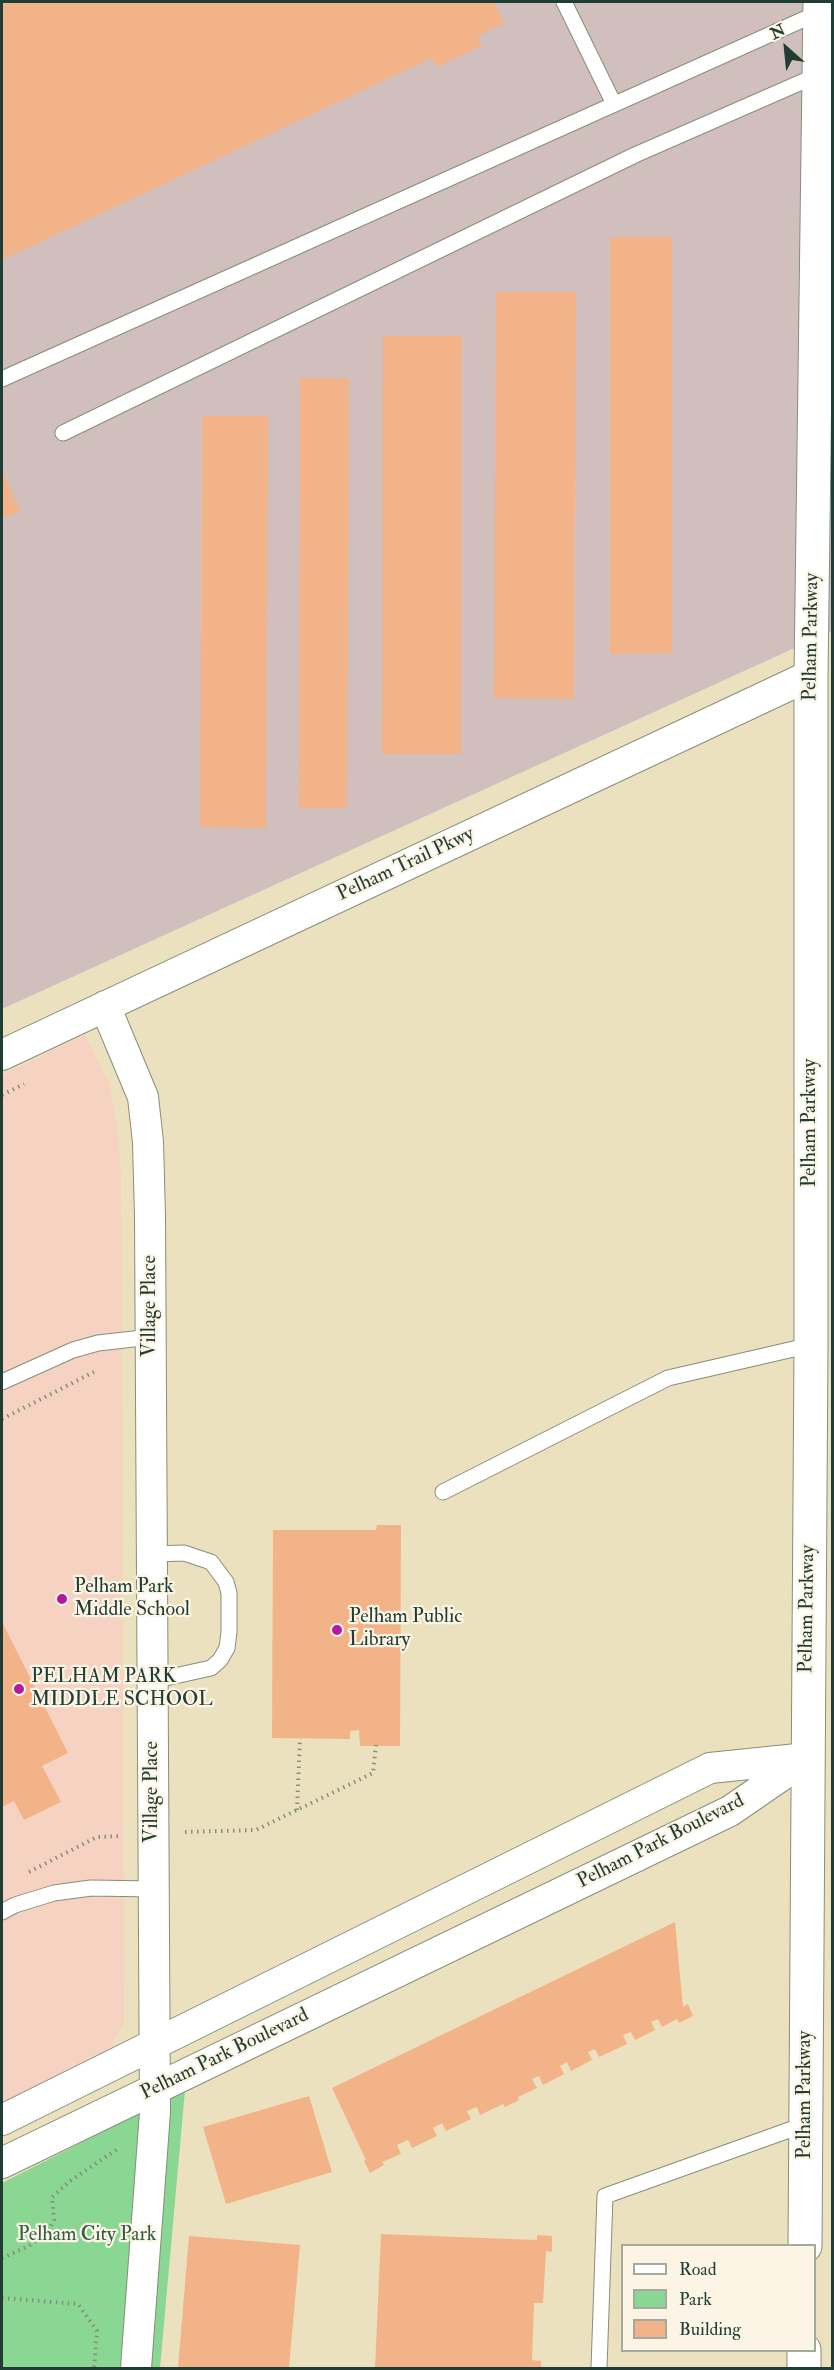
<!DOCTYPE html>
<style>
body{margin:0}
#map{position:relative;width:834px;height:2370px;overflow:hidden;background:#ece1bf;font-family:"IM FELL Double Pica",serif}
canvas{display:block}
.frame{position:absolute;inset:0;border:3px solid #1f3d34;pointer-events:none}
.legend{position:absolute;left:621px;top:2244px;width:195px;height:108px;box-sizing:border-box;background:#fcf5e5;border:2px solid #a4ab9e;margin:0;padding:8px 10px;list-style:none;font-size:18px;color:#1f3d34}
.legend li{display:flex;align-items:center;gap:12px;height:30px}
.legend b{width:30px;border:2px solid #a4ab9e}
.north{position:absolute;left:756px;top:18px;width:60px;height:60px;-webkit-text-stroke:4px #fcf5e5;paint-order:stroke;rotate:333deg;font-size:16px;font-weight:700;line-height:24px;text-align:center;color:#1f3d34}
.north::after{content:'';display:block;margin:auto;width:21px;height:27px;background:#1f3d34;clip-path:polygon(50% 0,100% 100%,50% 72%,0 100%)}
</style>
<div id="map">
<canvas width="834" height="2370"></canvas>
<div class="frame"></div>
<ul class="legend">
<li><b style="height:8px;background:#fff"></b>Road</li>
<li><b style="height:16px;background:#8ad693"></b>Park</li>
<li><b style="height:16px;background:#f3b388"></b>Building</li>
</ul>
<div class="north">N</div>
</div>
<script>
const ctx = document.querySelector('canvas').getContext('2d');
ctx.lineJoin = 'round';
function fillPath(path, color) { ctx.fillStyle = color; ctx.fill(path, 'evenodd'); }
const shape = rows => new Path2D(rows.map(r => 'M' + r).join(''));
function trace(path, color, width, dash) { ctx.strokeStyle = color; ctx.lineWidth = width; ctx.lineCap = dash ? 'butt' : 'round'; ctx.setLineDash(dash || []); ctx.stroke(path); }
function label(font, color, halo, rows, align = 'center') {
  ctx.font = font + ' "IM FELL Double Pica",serif'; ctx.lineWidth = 4.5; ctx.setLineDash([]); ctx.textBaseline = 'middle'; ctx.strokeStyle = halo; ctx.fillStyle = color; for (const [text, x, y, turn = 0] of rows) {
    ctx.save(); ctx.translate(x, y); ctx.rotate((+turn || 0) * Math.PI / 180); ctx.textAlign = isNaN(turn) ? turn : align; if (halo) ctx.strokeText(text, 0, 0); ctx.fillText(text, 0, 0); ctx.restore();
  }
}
const built = shape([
 [85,1035,109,1083,117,1125,121,1174,124,2024,108,2050,2,2103,2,1075]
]);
const industrial = shape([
 [2,2,832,2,832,631,2,1009]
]);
const green = shape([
 [185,2090,160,2368,2,2368,2,2183]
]);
const building = shape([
 [2,2,494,2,504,23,478,36,482,46,437,67,432,58,2,260],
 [610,237,672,237,672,653,610,654],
 [496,292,576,292,574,699,494,698],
 [383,336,462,336,461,754,382,754],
 [300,378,349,378,347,808,299,808],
 [202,416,268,416,266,828,200,827],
 [2,469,20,511,2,519],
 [377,1525,401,1525,400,1746,360,1746,359,1730,350,1731,350,1739,272,1738,273,1530,376,1530],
 [3,1624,68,1753,42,1766,61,1802,24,1820,14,1801,2,1807,2,1625],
 [675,1922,683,2007,688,2004,693,2016,679,2023,677,2019,662,2027,658,2019,651,2022,655,2030,635,2040,631,2032,623,2035,627,2044,599,2057,595,2049,588,2052,592,2060,571,2071,567,2062,560,2066,564,2074,543,2085,539,2076,532,2079,537,2088,518,2097,519,2100,505,2107,503,2104,480,2115,477,2107,467,2111,471,2119,446,2131,442,2123,433,2128,437,2136,412,2148,408,2140,397,2145,401,2154,382,2162,384,2165,370,2173,364,2161,366,2160,332,2088],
 [309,2096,332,2172,226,2204,203,2127],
 [381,2234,537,2240,537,2235,552,2236,552,2252,546,2251,543,2303,534,2303,532,2360,541,2361,541,2368,375,2368],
 [189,2236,300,2245,289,2368,178,2368]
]);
const path = shape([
 [2,1095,24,1084],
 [2,1419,94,1372],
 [297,1810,300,1738],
 [185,1832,256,1830,373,1773,376,1745],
 [29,1872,97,1837,121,1836],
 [2,2258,29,2246,47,2233,54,2220,52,2197,70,2181,119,2148],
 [2,2298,78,2304,97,2331,94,2368]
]);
const lane = shape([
 [564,2,614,104],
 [2,379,820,12],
 [63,433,635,155,820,74],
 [2,1382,73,1350,98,1343,151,1337],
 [443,1492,668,1378,811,1345],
 [152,1554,184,1553,211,1562,226,1582,229,1593,229,1632,227,1648,220,1660,211,1668,152,1681],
 [2,1912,15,1905,54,1893,91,1888,153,1889],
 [599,2368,605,2196,806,2124]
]);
const street = shape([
 [105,1006,143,1097,148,1142,150,1216,155,2112,136,2368],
 [2,1055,811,675],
 [2,2120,710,1768,807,1758,730,1811,2,2163]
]);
const primary = shape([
 [805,2246,811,1345,811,675,820,2],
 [804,2368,804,2350]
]);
const markers = [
 [62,1599,6,"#b5179e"],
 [337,1630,6,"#b5179e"],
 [19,1689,6,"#b5179e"]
];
const streetNames = [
 ["Pelham Parkway",812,637,-89],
 ["Pelham Trail Pkwy",406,865,-25],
 ["Pelham Parkway",811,1123,-90],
 ["Village Place",151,1306,-90],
 ["Pelham Parkway",808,1609,-89],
 ["Village Place",153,1792,-90],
 ["Pelham Park Boulevard",661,1842,-27],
 ["Pelham Park Boulevard",225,2055,-26],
 ["Pelham Parkway",806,2095,-90]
];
const poiNames = [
 ["Pelham Park",74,1588],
 ["Middle School",74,1611],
 ["Pelham Public",349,1618],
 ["Library",349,1641],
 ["PELHAM PARK",31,1678],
 ["MIDDLE SCHOOL",31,1701]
];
const parkNames = [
 ["Pelham City Park",87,2236]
];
fillPath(built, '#f5d2c2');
fillPath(industrial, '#d1bfbd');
fillPath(green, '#8ad693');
fillPath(building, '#f3b388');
trace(lane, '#868f7a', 17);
trace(street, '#868f7a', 32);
trace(primary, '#868f7a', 35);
trace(path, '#868f7a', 4, [1.5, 4.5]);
trace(lane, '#fff', 15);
trace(street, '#fff', 30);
trace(primary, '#fff', 33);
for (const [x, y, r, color] of markers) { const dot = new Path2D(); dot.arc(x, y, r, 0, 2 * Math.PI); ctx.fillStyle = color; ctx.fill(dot); trace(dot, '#fcf5e5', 2); }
label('20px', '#1f3d34', '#fcf5e5', streetNames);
label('20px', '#1f3d34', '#fcf5e5', poiNames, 'left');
label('20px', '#345c47', '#fcf5e5', parkNames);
</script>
